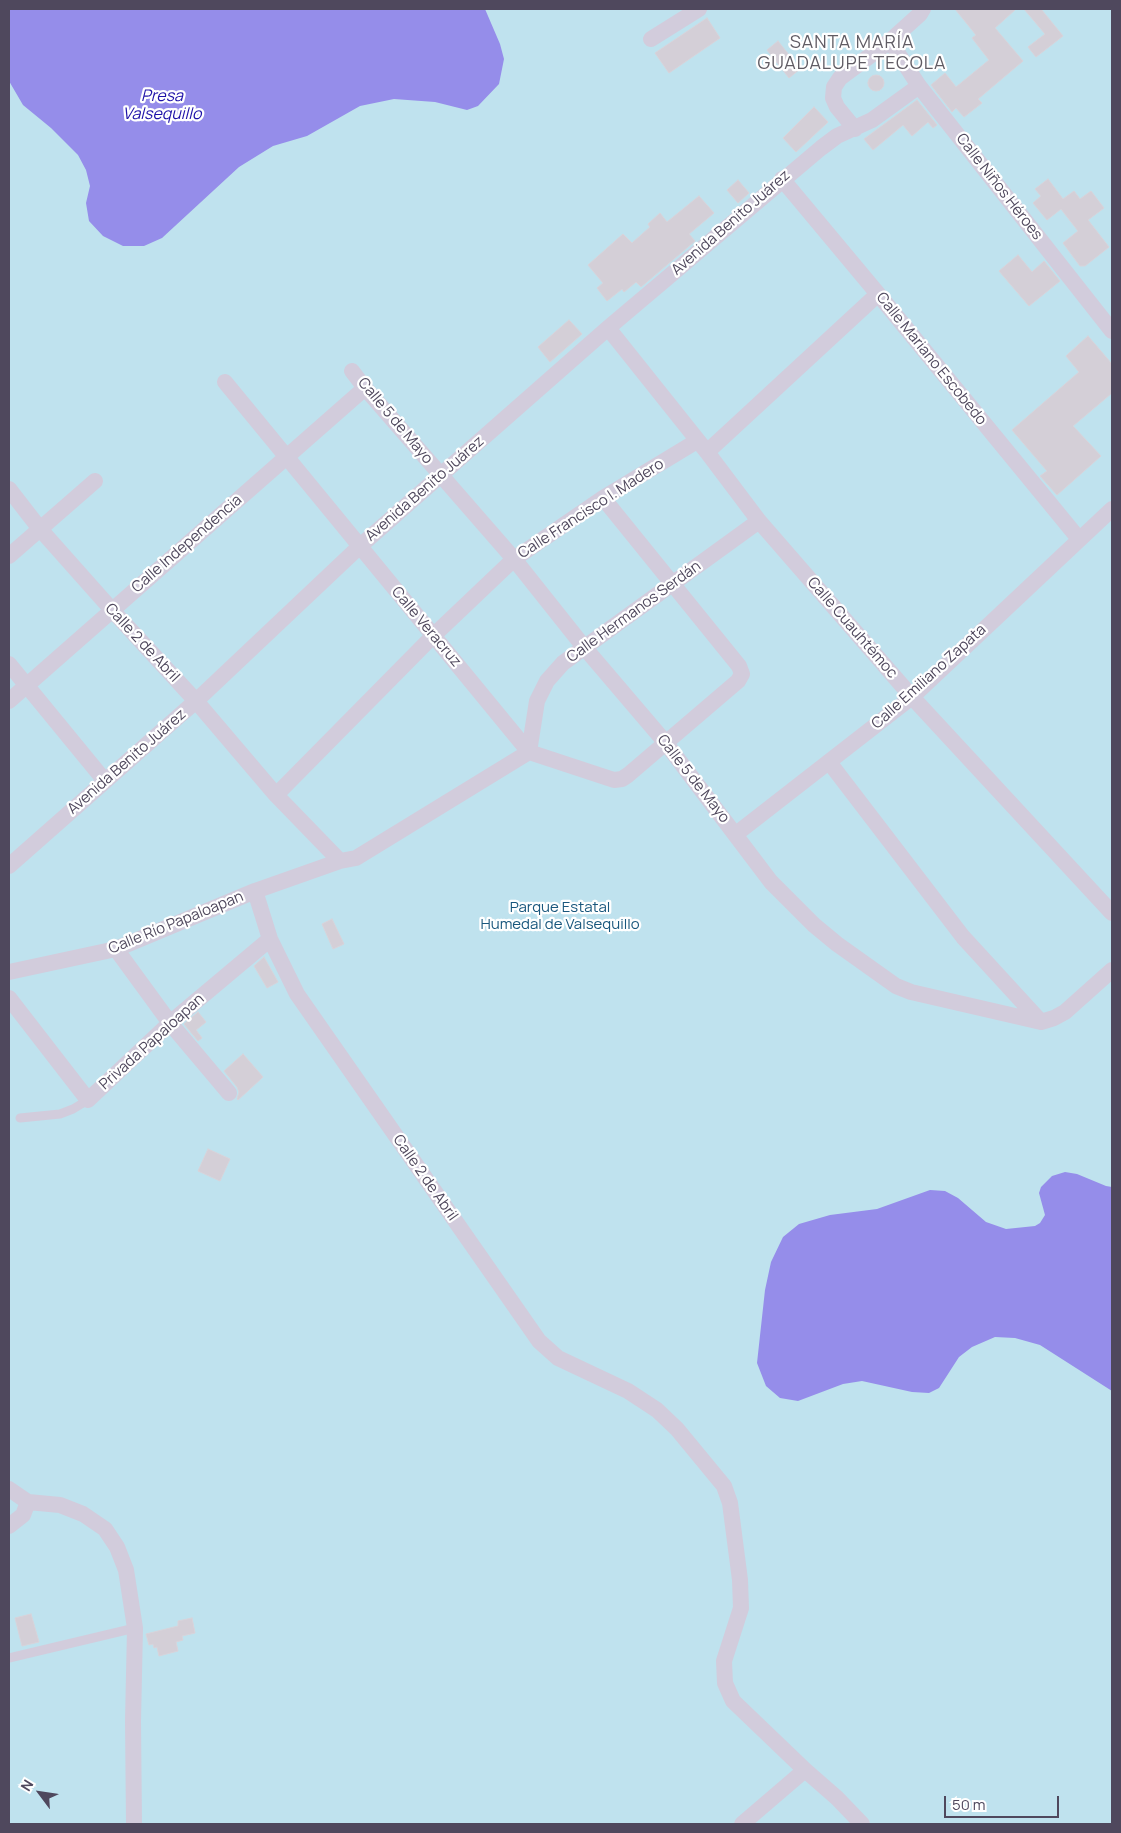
<!DOCTYPE html>
<meta charset="utf-8">
<style>
body{margin:0}
#map{position:relative;width:1121px;height:1833px;overflow:hidden;background:#f2f2f0;font-family:Manrope,sans-serif}
canvas{display:block}
.frame{position:absolute;inset:0;border:10px solid #4f485d;pointer-events:none}
.north{position:absolute;left:15px;top:1768px;width:50px;height:50px;-webkit-text-stroke:4px #fff;paint-order:stroke;rotate:301deg;font-size:14px;font-weight:700;line-height:20px;text-align:center;color:#4f485d}
.north::after{content:'';display:block;margin:auto;width:18px;height:22px;background:#4f485d;clip-path:polygon(50% 0,100% 100%,50% 72%,0 100%)}
.scale{position:absolute;left:944px;top:1796px;width:115px;height:22px;box-sizing:border-box;border:2px solid #4f485d;border-top:0;padding-left:6px;font-size:15px;line-height:18px;white-space:nowrap;color:#4f485d;-webkit-text-stroke:4px #fff;paint-order:stroke}
</style>
<div id="map">
<canvas width="1121" height="1833"></canvas>
<div class="frame"></div>
<div class="north">N</div>
<div class="scale">50 m</div>
</div>
<script>
const ctx = document.querySelector('canvas').getContext('2d');
ctx.lineJoin = 'round';
function fillPath(path, color) { ctx.fillStyle = color; ctx.fill(path, 'evenodd'); }
const shape = rows => new Path2D(rows.map(r => 'M' + r).join(''));
function trace(path, color, width, dash) { ctx.strokeStyle = color; ctx.lineWidth = width; ctx.lineCap = dash ? 'butt' : 'round'; ctx.setLineDash(dash || []); ctx.stroke(path); }
function label(font, color, halo, rows, align = 'center') {
  ctx.font = font + ' Manrope,sans-serif'; ctx.lineWidth = 4.5; ctx.setLineDash([]); ctx.textBaseline = 'middle'; ctx.strokeStyle = halo; ctx.fillStyle = color; for (const [text, x, y, turn = 0] of rows) {
    ctx.save(); ctx.translate(x, y); ctx.rotate((+turn || 0) * Math.PI / 180); ctx.textAlign = isNaN(turn) ? turn : align; if (halo) ctx.strokeText(text, 0, 0); ctx.fillText(text, 0, 0); ctx.restore();
  }
}
const green = shape([
 [9,9,1112,9,1112,1824,9,1824]
]);
const water = shape([
 [9,9,485,9,500,44,504,59,499,84,478,106,467,110,435,102,394,99,360,106,307,136,273,146,239,167,162,238,144,246,123,246,103,236,89,221,86,203,90,186,86,170,78,155,51,128,23,105,9,81],
 [1065,1172,1077,1174,1106,1186,1112,1187,1112,1391,1040,1345,1015,1338,995,1337,972,1347,959,1357,939,1388,929,1393,912,1392,862,1381,843,1384,798,1401,780,1398,766,1386,757,1363,765,1290,771,1262,783,1237,799,1224,830,1215,877,1209,930,1190,945,1191,958,1198,986,1222,1006,1229,1035,1226,1040,1223,1045,1215,1039,1193,1041,1187,1052,1176]
]);
const building = shape([
 [955,9,1016,9,995,28,1023,61,978,99,982,103,964,117,956,108,952,112,931,85,945,73,956,87,989,60,972,38,976,35,955,9],
 [1024,9,1041,9,1063,36,1036,57,1028,47,1045,34,1024,9],
 [707,18,720,38,669,73,655,53,707,18],
 [778,41,800,69,789,78,767,50,778,41],
 '868 83a8 8 0 1 1 16 0a8 8 0 1 1-16 0Z',
 [917,100,937,125,933,128,928,122,912,136,903,125,873,150,864,139,917,100],
 [814,107,828,122,796,152,783,138,814,107],
 [1048,179,1063,199,1074,191,1080,199,1091,191,1104,208,1088,220,1109,247,1085,266,1080,266,1063,243,1078,231,1061,209,1047,220,1033,203,1041,196,1035,189,1048,179],
 [738,180,749,193,738,203,727,190,738,180],
 [699,196,714,213,689,234,695,241,641,287,636,282,624,292,622,289,607,301,597,288,603,283,588,265,623,234,632,243,650,227,648,224,660,213,667,222,699,196],
 [1018,255,1032,272,1044,261,1060,281,1029,306,999,271,1018,255],
 [569,320,582,334,550,362,538,347,569,320],
 [1088,336,1112,364,1112,393,1073,426,1101,456,1057,495,1040,476,1047,471,1012,430,1079,372,1066,356,1088,336],
 [332,919,344,944,333,949,322,924,332,919],
 [264,957,278,982,267,988,254,966,264,957],
 [198,1012,206,1022,196,1030,202,1038,198,1041,184,1024,198,1012],
 [243,1054,263,1077,238,1100,237,1099,239,1092,237,1087,224,1071,243,1054],
 [208,1149,230,1159,220,1181,198,1171,208,1149],
 [31,1614,39,1642,22,1646,15,1618,31,1614],
 [192,1618,195,1633,182,1636,183,1640,176,1642,178,1651,159,1656,157,1647,154,1648,153,1644,149,1645,146,1634,178,1626,178,1621,192,1618]
]);
const lane = shape([
 [20,1118,60,1114,73,1109,88,1100],
 [9,1658,135,1628]
]);
const street = shape([
 [651,39,699,9],
 [890,41,919,86,1112,331],
 [855,129,837,107,833,98,834,87,840,78,890,41,920,14,923,9],
 [782,179,878,294,1079,539],
 [608,328,707,452,759,521,912,697,1112,913],
 [352,371,365,388,514,559,584,647,665,742,771,882,814,925,837,944,896,986,911,992,1041,1022,1054,1018,1065,1012,1112,970],
 [225,382,529,752,614,780,622,779,628,775,738,681,742,674,739,666,603,498],
 [707,452,878,294],
 [9,489,40,529,112,610,196,701,276,795,340,861],
 [9,556,95,481],
 [9,664,105,781],
 [9,701,365,388],
 [529,752,537,701,547,681,563,663,759,521],
 [829,762,963,937,1041,1022],
 [276,795,433,636,514,559,603,498,697,441],
 [736,834,912,697,1112,509],
 [9,866,196,701,359,547,608,328,821,148,837,136,872,120,919,86],
 [255,891,270,939,297,994,539,1341,558,1358,628,1391,657,1410,677,1429,724,1486,730,1503,740,1580,741,1608,724,1661,725,1683,733,1701,805,1770,837,1798,862,1824],
 [116,949,170,1023,229,1093],
 [9,972,116,949,255,891,340,861,356,858,529,752],
 [9,998,88,1100,170,1023,270,939],
 [9,1489,28,1502,60,1505,83,1514,105,1529,117,1547,126,1570,135,1628,133,1721,134,1824],
 [9,1526,23,1515,28,1502],
 [742,1824,805,1770]
]);
const streetNames = [
 ["Calle Niños Héroes",999,187,52],
 ["Avenida Benito Juárez",731,223,-41],
 ["Calle Mariano Escobedo",931,359,51],
 ["Calle 5 de Mayo",395,421,50],
 ["Avenida Benito Juárez",425,489,-41],
 ["Calle Francisco I. Madero",591,509,-33],
 ["Calle Independencia",187,544,-41],
 ["Calle Hermanos Serdán",634,612,-36],
 ["Calle Veracruz",426,627,50],
 ["Calle Cuauhtémoc",852,628,49],
 ["Calle 2 de Abril",142,643,47],
 ["Calle Emiliano Zapata",929,677,-42],
 ["Avenida Benito Juárez",127,762,-41],
 ["Calle 5 de Mayo",693,779,52],
 ["Calle Río Papaloapan",176,923,-22],
 ["Privada Papaloapan",152,1042,-42],
 ["Calle 2 de Abril",425,1178,55]
];
const parkNames = [
 ["Parque Estatal",560,908],
 ["Humedal de Valsequillo",560,925]
];
const waterNames = [
 ["Presa",162,97],
 ["Valsequillo",162,115]
];
const quarterNames = [
 ["SANTA MARÍA",852,43],
 ["GUADALUPE TECOLA",852,64]
];
fillPath(green, '#bfe2ee');
fillPath(water, '#958dea');
fillPath(building, '#d4cfd7');
trace(building, '#d8d4db', 1);
trace(lane, '#d2ccdc', 9);
trace(street, '#d2ccdc', 16);
label('15px', '#4f485d', '#fff', streetNames);
label('15px', '#19577d', '#fff', parkNames);
label('italic 16px', '#1d10a8', '#fff', waterNames);
ctx.letterSpacing = '1px';
label('18px', '#605c64', '#fff', quarterNames);
ctx.letterSpacing = '0px';
</script>
